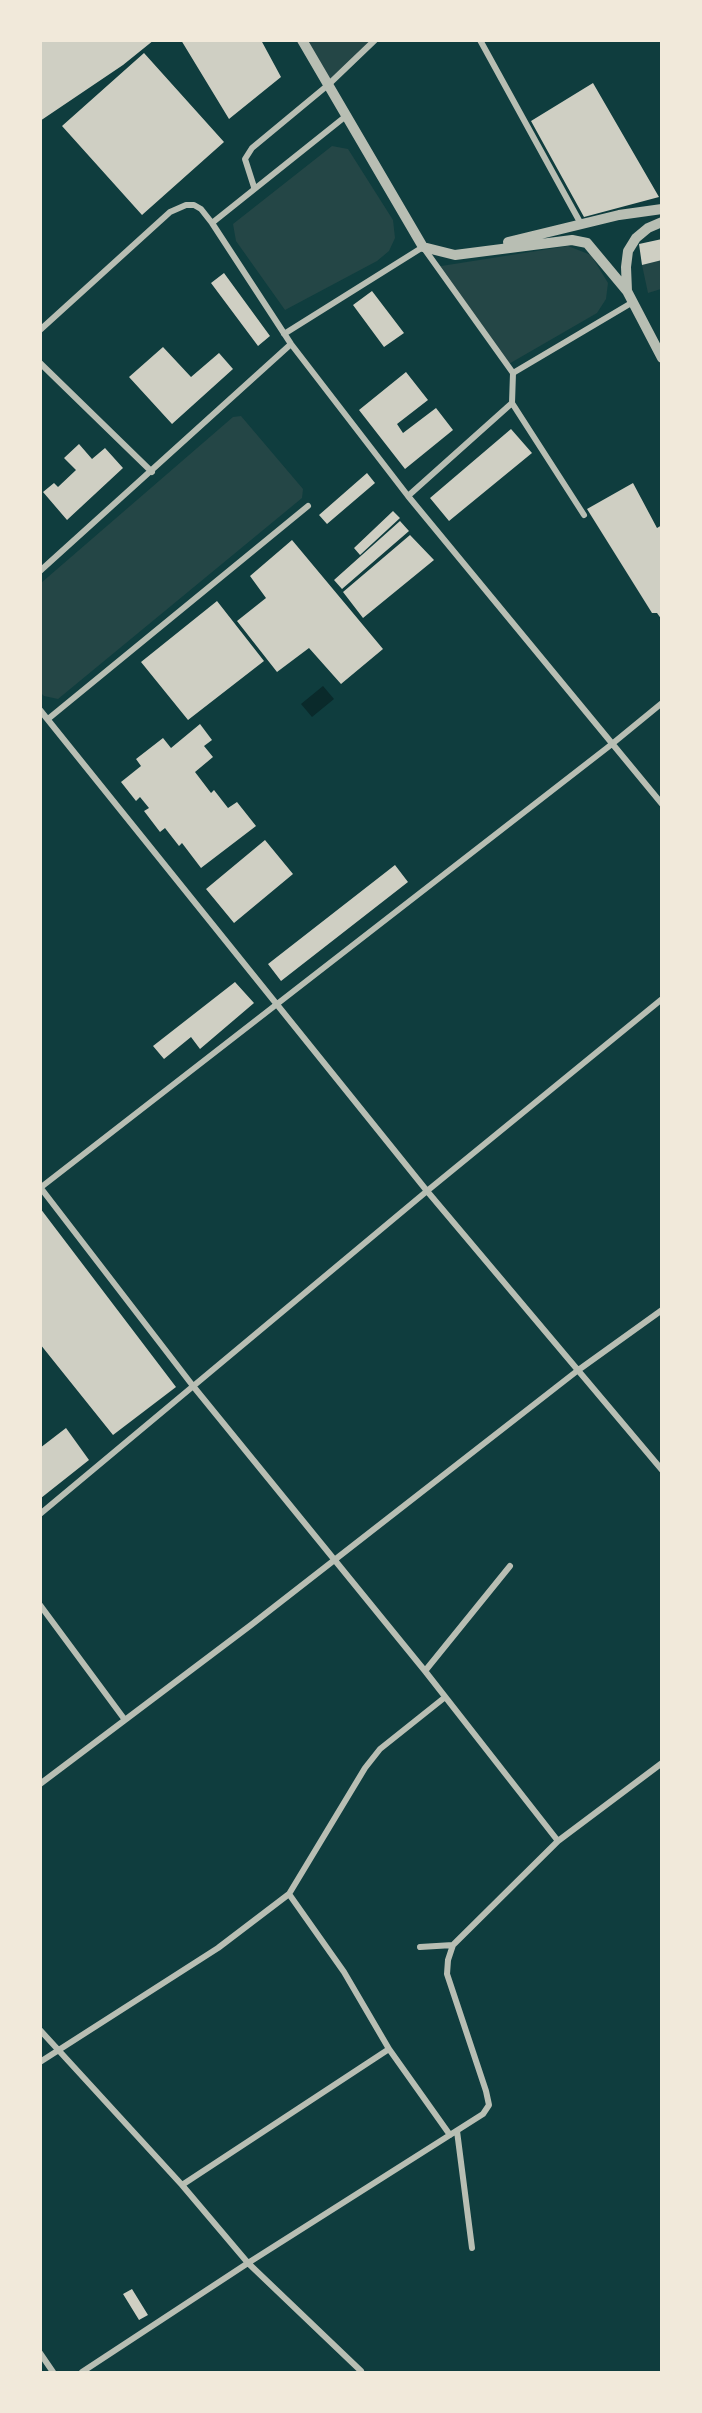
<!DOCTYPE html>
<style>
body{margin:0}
#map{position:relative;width:702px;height:2413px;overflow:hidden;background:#0f3d3e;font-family:"Public Sans",sans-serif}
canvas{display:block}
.frame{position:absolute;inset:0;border:42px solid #f1e9da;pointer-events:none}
</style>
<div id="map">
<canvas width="702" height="2413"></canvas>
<div class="frame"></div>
</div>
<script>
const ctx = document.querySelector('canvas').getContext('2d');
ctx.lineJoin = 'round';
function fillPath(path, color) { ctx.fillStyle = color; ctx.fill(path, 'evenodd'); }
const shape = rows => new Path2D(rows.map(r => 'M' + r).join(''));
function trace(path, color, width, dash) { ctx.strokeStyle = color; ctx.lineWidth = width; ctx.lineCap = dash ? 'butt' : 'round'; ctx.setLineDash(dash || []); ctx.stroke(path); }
const green = shape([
 [302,41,375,41,328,85],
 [332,146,348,149,393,220,395,238,389,251,377,261,285,310,236,241,233,224],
 [568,246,591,255,608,283,606,299,597,313,507,365,435,267],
 [661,260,661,289,648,293,642,265],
 [241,416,303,489,302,498,58,699,44,696,40,692,41,583,233,417]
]);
const water = shape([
 [323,686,334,699,312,717,301,704]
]);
const building = shape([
 [40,40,154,40,123,65,40,121],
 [181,40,261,40,281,77,229,119],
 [144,53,224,142,142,215,62,126],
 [593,83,659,197,584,217,531,121],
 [662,239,662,260,642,265,639,244],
 [224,273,270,336,258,346,211,283],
 [372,291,404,333,384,347,353,305],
 [163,347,191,377,219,353,233,369,172,424,129,377],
 [406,372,428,400,397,424,403,433,436,408,453,430,405,469,359,410],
 [511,429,532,453,449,521,430,498],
 [79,444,92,459,105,448,123,468,67,520,43,492,54,483,58,487,76,470,64,458],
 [367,473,375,483,327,524,319,515],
 [633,483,657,528,662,525,662,620,657,613,652,613,587,509],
 [393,511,400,518,360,555,354,548],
 [400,521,409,531,342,589,334,580],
 [410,535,434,560,363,618,343,592],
 [292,540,383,649,341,684,309,648,277,672,237,621,266,598,250,576],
 [217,601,264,661,188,720,141,662],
 [200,724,212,740,204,746,213,757,195,772,211,793,214,790,228,808,237,802,256,826,201,868,182,843,179,846,165,828,160,832,144,811,149,808,140,797,136,801,121,782,141,766,136,759,163,738,171,748],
 [265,840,293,874,234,923,206,889],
 [395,865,408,882,281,981,268,964],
 [235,982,254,1003,200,1049,191,1037,164,1059,153,1046],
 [40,1208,176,1387,113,1435,40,1344],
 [66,1428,89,1460,41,1498,40,1448],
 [132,2289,148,2315,139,2320,123,2294]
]);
const minor = shape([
 [480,40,581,224],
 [254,187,245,159,252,148,328,85,375,40],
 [212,223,291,344,408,496,662,804],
 [40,330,170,212,186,205,194,205,201,209,212,223,346,116],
 [284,334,423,247,513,373,512,403,584,515],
 [40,363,152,472],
 [513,373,633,302],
 [408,496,512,403],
 [40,571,291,344],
 [40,710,427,1191,662,1470],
 [48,719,308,506],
 [40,1187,193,1386,425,1671,558,1841],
 [40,1188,612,744,662,703],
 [40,1514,427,1191,662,999],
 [40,1605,125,1720],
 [425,1671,510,1566],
 [40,1784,251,1625,577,1371,662,1310],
 [289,1894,344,1972,389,2049,450,2135],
 [420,1947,453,1945],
 [40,2030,182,2185,248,2263,361,2371],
 [40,2062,218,1948,289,1894,365,1768,380,1749,444,1698],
 [457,2131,472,2248],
 [182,2185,389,2049],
 [40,2353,53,2372],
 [82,2372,248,2263,483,2114,489,2105,486,2091,447,1974,448,1960,453,1945,558,1841,662,1763]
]);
const tertiary = shape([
 [302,40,423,247,455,255,572,240,587,243,627,291,662,358],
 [508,242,619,215,662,209],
 [627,291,626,267,628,251,636,238,648,228,662,222]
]);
fillPath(green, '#244646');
fillPath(water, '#0a2a2b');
fillPath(building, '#cfcfc3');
trace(minor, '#b8beb3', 6);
trace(tertiary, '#b8beb3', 10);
</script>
